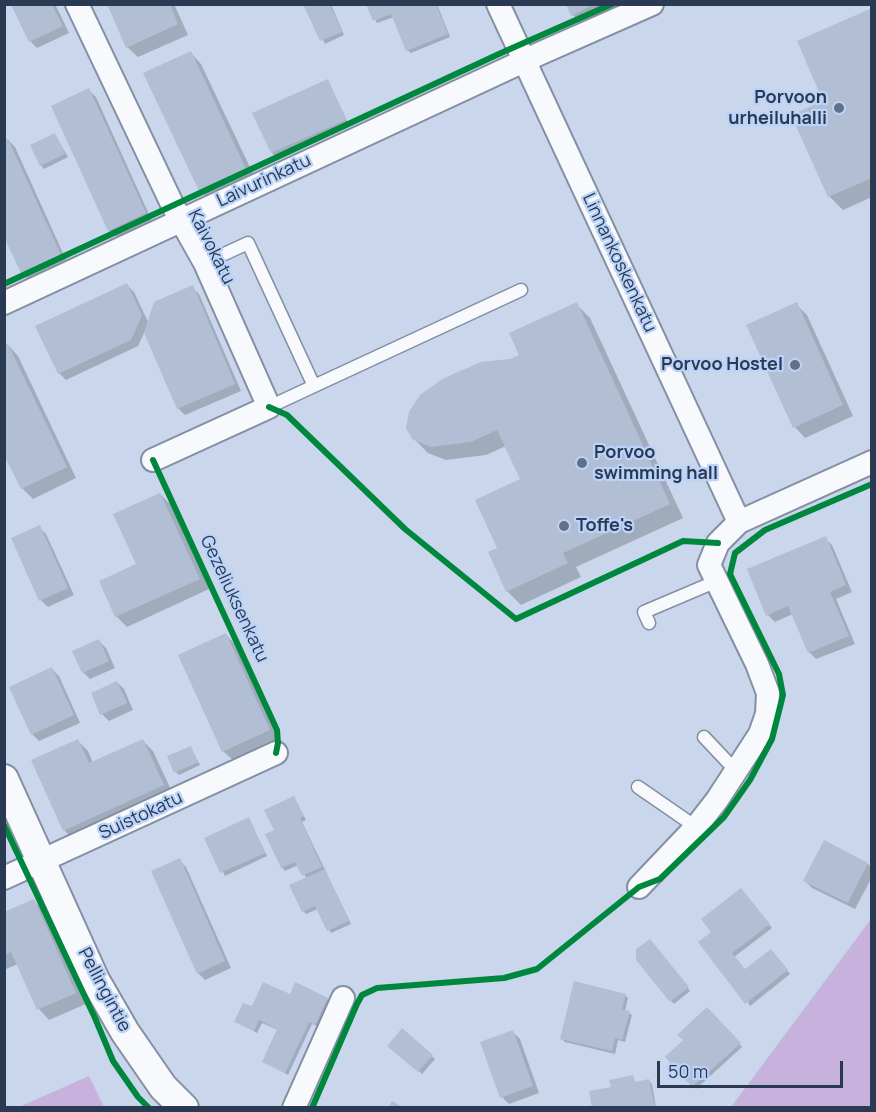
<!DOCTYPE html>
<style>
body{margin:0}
#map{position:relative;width:876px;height:1112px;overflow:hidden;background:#c9d6eb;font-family:Manrope,sans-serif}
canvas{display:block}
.frame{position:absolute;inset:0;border:6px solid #2a3a53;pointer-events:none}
.scale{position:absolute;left:657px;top:1061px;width:186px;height:27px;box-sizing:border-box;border:3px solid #2a3a53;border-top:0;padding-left:8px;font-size:18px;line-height:21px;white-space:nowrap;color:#2a3a53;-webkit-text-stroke:4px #bbd3f9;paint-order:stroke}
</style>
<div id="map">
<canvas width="876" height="1112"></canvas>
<div class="frame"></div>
<div class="scale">50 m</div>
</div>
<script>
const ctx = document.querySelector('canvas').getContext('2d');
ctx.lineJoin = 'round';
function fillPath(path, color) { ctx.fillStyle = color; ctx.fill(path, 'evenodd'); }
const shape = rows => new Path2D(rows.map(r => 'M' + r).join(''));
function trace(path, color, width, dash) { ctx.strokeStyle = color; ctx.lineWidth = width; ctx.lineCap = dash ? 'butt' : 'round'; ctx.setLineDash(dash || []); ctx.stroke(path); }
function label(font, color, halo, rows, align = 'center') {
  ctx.font = font + ' Manrope,sans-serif'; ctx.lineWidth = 4.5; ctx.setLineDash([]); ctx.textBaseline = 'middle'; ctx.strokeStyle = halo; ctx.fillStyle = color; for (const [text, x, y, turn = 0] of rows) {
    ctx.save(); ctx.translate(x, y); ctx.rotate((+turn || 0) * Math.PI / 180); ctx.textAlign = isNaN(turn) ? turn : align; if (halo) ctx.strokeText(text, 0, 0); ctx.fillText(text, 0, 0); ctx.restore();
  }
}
const green = shape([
 [871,919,871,1107,731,1107],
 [89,1076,104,1107,19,1107]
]);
const shadow = shape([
 [13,4,55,4,69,33,37,48,30,41],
 [108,4,174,4,188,35,138,57,127,47],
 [305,4,331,4,344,35,325,44],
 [368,4,437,4,450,37,411,53,407,50,394,17,377,23],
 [567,4,627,4,583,26,573,15],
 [872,10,872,197,843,210,829,196,825,101],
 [191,53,201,64,256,180,211,201,200,190],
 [328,81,348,123,275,156,272,153],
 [89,90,96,97,152,221,116,237,109,230],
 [55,135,68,157,44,169,41,165],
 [8,140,15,147,67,262,29,280,22,273,4,233],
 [127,285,134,292,149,324,192,287,199,294,241,391,185,415,178,408,145,331,138,346,66,380,59,373],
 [576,304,590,318,683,518,576,567,581,577,521,605,507,591,499,549,522,480,506,446,486,455,446,460,428,453,413,438,511,360,521,356],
 [796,304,807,315,853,416,805,438,795,427],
 [8,345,18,356,76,478,33,499,22,488],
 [160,494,171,505,209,589,127,627,116,616,138,565],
 [39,527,46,534,74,595,48,607,41,600],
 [825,538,832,545,852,592,836,599,855,644,816,659,809,652,793,614,775,622,768,615],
 [226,635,236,645,279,741,234,761,223,751],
 [99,641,106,648,115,668,90,679,83,672],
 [52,669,59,676,80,723,39,741,32,734],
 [117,682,124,689,133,710,109,721,102,714],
 [142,740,153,751,174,796,75,841,64,830,78,741,88,751,93,763],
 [190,747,200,765,179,775,176,772],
 [294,797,306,820,302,822,351,924,331,933,318,909,306,914,303,911,307,879,298,865,285,871,282,867,276,831],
 [249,819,267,856,225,876,206,838],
 [179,860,186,867,231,968,205,980,198,973],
 [868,864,872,868,872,877,855,909,812,888,805,881],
 [744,893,772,928,734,957,745,971,774,954,790,974,750,1006,713,932],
 [34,901,44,911,86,1004,49,1020,39,1009,18,964,4,970,4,914],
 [653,944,690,991,674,1004,637,959],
 [625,995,628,998,625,1011,632,1015,625,1042,618,1040,615,1054,565,1042,562,1039],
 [290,996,327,999,330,1002,319,1027,312,1024,288,1075,264,1061,278,1030,262,1023,257,1033,236,1021,252,1008],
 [707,1009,742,1047,696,1089,667,1057,685,1040],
 [402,1030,435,1059,422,1074,389,1046],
 [513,1032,520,1039,539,1093,509,1104,502,1097],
 [633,1077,636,1083,649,1081,652,1084,656,1108,594,1108]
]);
const building = shape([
 [107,4,170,4,178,24,126,48],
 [303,4,330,4,342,32,320,41],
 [366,4,436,4,448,34,406,51,391,14,373,21],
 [566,4,595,4,571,16],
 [11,5,52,5,63,26,29,42],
 [872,8,872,178,828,197,791,115,823,101,797,41],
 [191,51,246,169,199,191,143,73],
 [328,79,346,120,271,153,252,113],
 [89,88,146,213,108,231,51,106],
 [55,133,65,154,40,166,30,145],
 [8,139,61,255,21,273,4,237,4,140],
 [127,283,142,315,131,340,58,374,35,326],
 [193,285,235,384,177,409,144,333,154,302],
 [577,302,670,504,563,553,568,563,506,592,488,552,497,548,475,500,520,479,497,430,471,442,431,447,412,439,406,428,409,412,420,395,444,378,481,362,510,359,519,355,509,333],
 [797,302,843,405,793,428,746,325],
 [8,344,67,467,21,489,4,455,4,345],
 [160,493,200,579,115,617,99,581,136,564,113,514],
 [40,525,68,588,39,601,11,538],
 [826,536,846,585,830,592,849,636,808,653,788,606,766,616,747,569],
 [226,633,270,730,222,752,178,655],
 [99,639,109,661,82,673,72,651],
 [52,667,74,715,31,735,9,687],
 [117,681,127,703,100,715,91,693],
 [78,739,89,763,143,739,164,785,63,831,31,760],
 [191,746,198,762,174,773,167,756],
 [294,796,304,816,300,818,322,867,302,876,295,862,281,868,265,834,274,830,264,810],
 [249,817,265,853,220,873,204,838],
 [824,840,868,863,848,903,803,881],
 [180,858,225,961,197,974,151,871],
 [325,869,349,921,327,931,315,906,302,912,289,885],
 [741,888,770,924,732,953,745,969,771,949,788,970,745,1004,698,942,711,932,701,919],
 [34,899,76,993,37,1010,11,952,4,955,4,912],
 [650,939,689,987,670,1002,636,960,636,949],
 [574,981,626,994,622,1009,630,1011,622,1040,615,1038,612,1051,560,1039],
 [263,982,290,994,295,982,328,998,315,1025,309,1022,285,1073,262,1062,277,1029,259,1020,254,1031,234,1022,243,1003,252,1006],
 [707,1007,741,1043,692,1087,665,1057,683,1040,677,1035],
 [402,1028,433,1055,418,1072,387,1046],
 [513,1030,533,1086,500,1098,480,1042],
 [633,1075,635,1082,649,1079,655,1108,592,1108,589,1091,611,1087,609,1080],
 [392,1101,404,1108,388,1108]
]);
const service = shape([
 [205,263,248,243,314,386,269,407],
 [314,386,521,290],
 [649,623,644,612,717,581],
 [704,737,737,772],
 [638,787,696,827]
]);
const minor = shape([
 [77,4,173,206,205,263,269,407,153,460],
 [498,4,739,522],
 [4,303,541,53,652,4],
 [4,878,276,753],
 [639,887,696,827,717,800,760,734,767,714,768,693,757,664,709,565,718,543,739,522,872,462],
 [294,1108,343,998]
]);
const tertiary = shape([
 [4,779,95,980,125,1032,163,1087,184,1108]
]);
const cycleway = shape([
 [4,284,501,53,612,4],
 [269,407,287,415,405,529,516,619,683,541,718,543],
 [153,460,277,730,278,743,276,753],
 [4,825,95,1018,113,1061,138,1097,149,1108],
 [312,1108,357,1004,362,995,377,988,504,978,537,969,639,887,660,879,724,817,750,780,772,739,783,695,779,674,730,574,735,553,765,530,872,484]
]);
const markers = [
 [839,108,6,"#627188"],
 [795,365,6,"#627188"],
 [582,463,6,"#627188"],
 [564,526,6,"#627188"]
];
const poiNames = [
 ["Porvoon",827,98],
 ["urheiluhalli",827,119],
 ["Porvoo Hostel",783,365],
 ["Porvoo",594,453,"left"],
 ["swimming hall",594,474,"left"],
 ["Toffe's",576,526,"left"]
];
const streetNames = [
 ["Laivurinkatu",264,181,-25],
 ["Kaivokatu",211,247,63],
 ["Linnankoskenkatu",619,263,65],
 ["Gezeliuksenkatu",234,599,65],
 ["Suistokatu",141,816,-25],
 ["Pellingintie",104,990,62]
];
fillPath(green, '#c7b2dd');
fillPath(shadow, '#0003');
fillPath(building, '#b1bed3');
trace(service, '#838fa3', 15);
trace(minor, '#838fa3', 26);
trace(tertiary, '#838fa3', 32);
trace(service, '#f7f9fc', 12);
trace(minor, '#f7f9fc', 22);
trace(tertiary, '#f7f9fc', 28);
trace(cycleway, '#00873e', 6);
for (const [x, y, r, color] of markers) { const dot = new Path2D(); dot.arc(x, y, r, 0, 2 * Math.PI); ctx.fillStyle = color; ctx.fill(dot); trace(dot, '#bbd3f9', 2); }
label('bold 18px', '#2a3a53', '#bbd3f9', poiNames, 'right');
label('18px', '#2a3a53', '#bbd3f9', streetNames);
</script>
